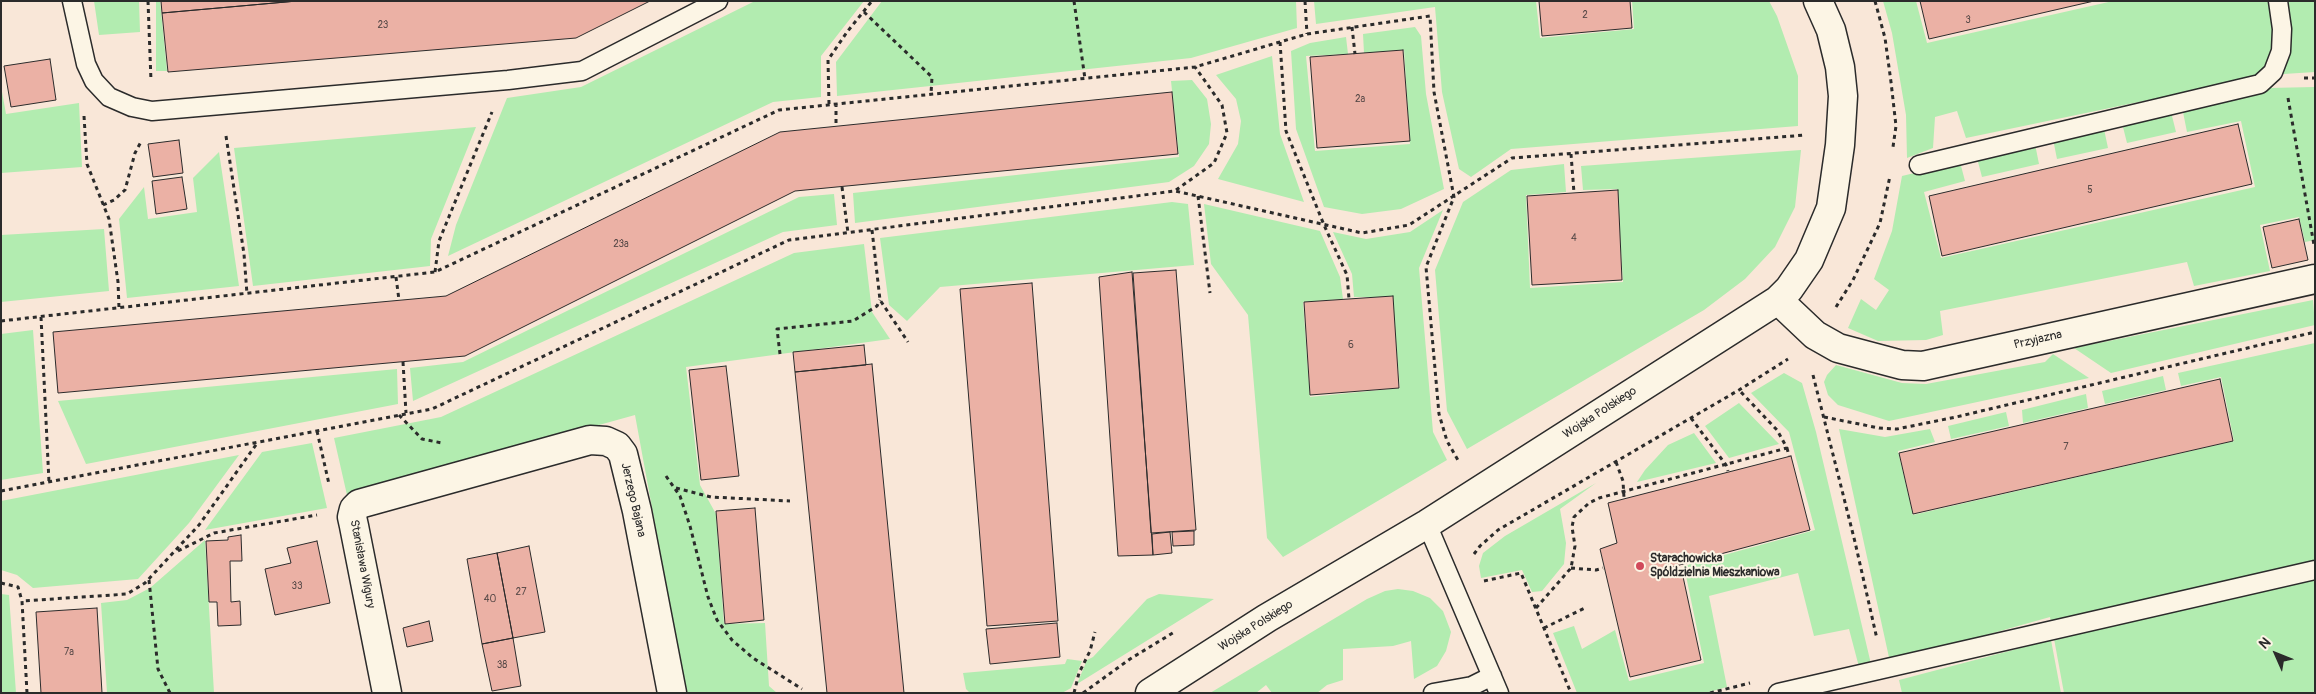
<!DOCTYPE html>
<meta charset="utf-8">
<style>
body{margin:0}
#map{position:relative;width:2316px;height:694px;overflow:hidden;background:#f9e7d8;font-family:Pangolin,sans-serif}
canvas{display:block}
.frame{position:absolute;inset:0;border:2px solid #2b2b2b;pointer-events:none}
.north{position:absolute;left:2251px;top:629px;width:50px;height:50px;-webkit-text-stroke:4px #fcf5e5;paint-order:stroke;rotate:314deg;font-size:14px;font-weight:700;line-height:20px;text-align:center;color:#2b2b2b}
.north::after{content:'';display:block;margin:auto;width:18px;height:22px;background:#2b2b2b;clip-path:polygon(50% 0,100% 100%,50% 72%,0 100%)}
</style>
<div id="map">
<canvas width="2316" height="694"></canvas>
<div class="frame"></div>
<div class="north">N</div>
</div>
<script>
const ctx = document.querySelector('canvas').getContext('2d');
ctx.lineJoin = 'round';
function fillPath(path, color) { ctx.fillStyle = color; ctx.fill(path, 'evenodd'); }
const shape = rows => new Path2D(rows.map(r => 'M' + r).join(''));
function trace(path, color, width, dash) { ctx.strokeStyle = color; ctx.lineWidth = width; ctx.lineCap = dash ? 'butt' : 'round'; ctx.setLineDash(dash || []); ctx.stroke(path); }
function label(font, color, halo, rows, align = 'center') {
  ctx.font = font + ' Pangolin,sans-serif'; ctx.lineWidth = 4; ctx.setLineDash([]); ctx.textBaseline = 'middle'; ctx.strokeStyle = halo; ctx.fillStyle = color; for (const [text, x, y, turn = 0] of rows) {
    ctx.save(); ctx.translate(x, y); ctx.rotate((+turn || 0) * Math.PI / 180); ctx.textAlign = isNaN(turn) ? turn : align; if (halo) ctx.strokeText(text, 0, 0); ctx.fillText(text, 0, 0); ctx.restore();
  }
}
const green = shape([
 [94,1,139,1,140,32,99,35],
 [156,1,160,1,167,71,156,71],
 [755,1,864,1,821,56,821,97,773,102,448,256,456,225,507,98,581,87],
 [882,1,1296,1,1297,28,1191,58,837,96,836,62],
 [1314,1,1536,1,1540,38,1634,29,1632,1,1769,1,1777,16,1798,76,1798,126,1511,149,1471,177,1459,169,1442,92,1435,7,1316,24],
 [1883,1,1916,1,1927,43,2113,1,2315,1,2315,72,2268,75,1966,138,1957,111,1935,117,1933,148,1907,158,1906,115,1892,33],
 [1415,27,1421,36,1426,94,1444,189,1401,209,1362,214,1324,207,1296,129,1291,51,1310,43,1346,37,1348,54,1306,56,1315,151,1410,144,1404,50,1364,53,1363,34],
 [1272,56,1280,134,1304,202,1218,179,1238,144,1241,121,1236,99,1216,75],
 [1192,80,1207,99,1211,124,1209,144,1194,166,1169,182,855,223,853,193,1179,157,1171,81],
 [1,86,6,114,79,103,82,167,1,173],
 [2315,87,2315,240,2305,242,2299,217,2260,225,2270,271,2194,286,2187,262,1940,311,1943,335,1926,340,1878,341,1848,328,1861,299,1876,310,1889,290,1874,279,1892,231,1902,176,1960,162,1965,181,1924,192,1941,258,2255,187,2241,121,2187,132,2182,107,2268,88],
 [2171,112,2176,132,2127,143,2122,123],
 [476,127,431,239,430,266,253,286,234,148],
 [2104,129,2108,148,2057,159,2053,139],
 [2035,144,2039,164,1982,177,1977,158],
 [1801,150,1795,207,1775,247,1745,279,1704,310,1467,449,1447,411,1435,270,1463,202,1511,170,1564,164,1566,192,1526,195,1530,288,1623,282,1617,189,1583,190,1581,166],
 [219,152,239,286,127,298,119,219,144,187,148,219,197,212,193,178],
 [834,194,837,225,783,232,413,401,410,368,463,362,799,197],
 [1172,202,1188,204,1194,265,940,287,907,321,889,305,880,238],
 [1204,204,1320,231,1340,277,1343,299,1303,302,1310,397,1400,388,1392,297,1354,297,1352,274,1333,232,1366,239,1410,232,1443,210,1419,268,1433,432,1447,460,1283,557,1267,538,1248,315,1211,264],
 [104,229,109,291,1,302,1,235],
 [864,244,872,312,890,339,686,367,700,485,716,514,724,624,765,623,769,686,777,693,686,693,635,415,347,495,334,438,441,417,794,253],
 [2313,300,2315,325,2111,373,2074,348],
 [33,330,43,473,1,480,1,334],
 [2315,343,2315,693,2064,693,2050,617,1890,662,1839,429,1885,437,1930,429,1935,442,1898,451,1913,515,2234,441,2221,377,2181,386,2178,373],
 [2053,354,2089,378,1889,421,1838,405,1828,395,1824,382,1827,375,1836,365,1902,383,1926,384,2045,362],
 [397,369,398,404,86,464,58,401],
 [1784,373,1802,383,1816,432,1871,664,1859,667,1849,629,1814,636,1798,573,1709,596,1727,687,1705,693,1577,693,1553,633,1574,626,1582,649,1615,630,1629,681,1704,663,1684,566,1815,530,1789,432,1751,393],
 [2163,376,2166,390,2105,404,2102,391],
 [2086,394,2088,408,2023,423,2022,410],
 [1739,403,1779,444,1729,458,1705,426],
 [2006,412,2009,426,1951,439,1948,426],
 [1694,433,1716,463,1637,482,1645,470,1668,445],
 [312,443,327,508,205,530,262,452],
 [239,455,189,523,138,579,33,588,17,575,1,570,1,501],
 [1596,483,1560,509,1566,543,1564,564,1542,591,1532,592,1522,570,1481,578,1479,566,1483,553,1505,536],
 [205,540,214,693,107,693,101,603,127,600,150,588],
 [1398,589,1413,591,1430,598,1443,611,1451,632,1446,651,1437,666,1414,679,1411,641,1393,646,1343,649,1343,680,1327,685,1317,693,1272,693,1266,685,1256,693,1210,693,1367,599,1385,591],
 [1,594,9,595,16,693,1,693],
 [1159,594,1214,599,1077,684,1087,660,1093,657,1147,599],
 [2051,640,2061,693,1902,693,1899,680],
 [1067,659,1082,661,1071,688,1062,693,970,693,966,689,963,673,1065,664]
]);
const building = shape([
 [161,1,297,1,162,13,161,1],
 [297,1,650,1,576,38,168,72,162,13,297,1],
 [1539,1,1630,1,1632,28,1542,36,1539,1],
 [1920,1,2094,1,1929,39,1920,1],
 [1403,50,1410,141,1317,148,1310,57,1403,50],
 [50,59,56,100,11,107,4,66,50,59],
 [1172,92,1178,154,795,191,465,356,58,393,53,332,446,296,780,132,1172,92],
 [2238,124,2252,184,1942,256,1929,196,2238,124],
 [179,140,183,173,153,177,148,144,179,140],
 [182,177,187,209,156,214,152,181,182,177],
 [1618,190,1622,280,1532,285,1527,196,1618,190],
 [2299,219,2308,260,2272,268,2263,227,2299,219],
 [1176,270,1196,530,1151,533,1133,273,1176,270],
 [1132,272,1153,555,1118,556,1099,277,1132,272],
 [1032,283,1058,621,987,626,960,289,1032,283],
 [1393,296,1399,388,1310,395,1304,302,1393,296],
 [864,345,866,365,795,372,793,352,864,345],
 [872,364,904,693,827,693,795,372,872,364],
 [726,366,739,476,701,480,689,370,726,366],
 [2220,379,2233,441,1913,514,1899,453,2220,379],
 [1791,456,1810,530,1672,567,1674,574,1682,572,1701,660,1630,677,1600,549,1617,543,1608,503,1791,456],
 [755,508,764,620,725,624,716,511,755,508],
 [1194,531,1194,545,1173,546,1172,532,1194,531],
 [1170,532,1172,553,1153,555,1152,534,1170,532],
 [241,535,242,561,230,561,231,602,240,601,241,625,218,626,217,602,209,602,206,541,228,540,228,537,241,535],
 [317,541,330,603,275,615,265,569,291,563,287,548,317,541],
 [529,546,545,632,513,638,497,553,529,546],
 [497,553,513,638,482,644,467,559,497,553],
 [97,608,102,693,41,693,36,612,97,608],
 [429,621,433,641,407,647,403,628,429,621],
 [1057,623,1060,657,990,664,986,629,1057,623],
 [513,638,521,686,492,691,482,644,513,638]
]);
const path = shape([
 [148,1,151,81],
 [1074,1,1085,79],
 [1305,1,1307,34],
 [1875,1,1885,38,1891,82,1896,126,1893,147],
 [864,12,932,77,931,94],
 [1352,27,1355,54],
 [1280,42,1286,131,1324,225,1347,275,1349,299],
 [2304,78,2315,78],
 [2288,98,2314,245],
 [836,103,836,126],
 [829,104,828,60,847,32,872,1],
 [84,116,87,164,109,219,118,282,119,308],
 [226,136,244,254,247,294],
 [1571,154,1574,193],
 [842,187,848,233],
 [1176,190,1214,163,1227,133,1222,105,1195,67],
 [1198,196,1210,293],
 [103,205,114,200,125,190,135,153,142,140],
 [872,230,880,300,908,342],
 [435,272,439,241,492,112],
 [396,277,399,300],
 [1836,307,1853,280,1880,223,1890,176],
 [41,317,49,482],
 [1,321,435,272,779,110,1195,67,1307,34,1430,16,1434,92,1454,197,1426,267,1439,414,1447,441,1459,462],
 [780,354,777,329,853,321,877,306,880,300],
 [403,362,406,413],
 [1813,375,1855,542,1877,639],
 [399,415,422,439,442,443],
 [1824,417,1879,428,1897,429,1956,417,2315,332],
 [1691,418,1726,465,1728,471],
 [317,431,329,484],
 [1787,448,1789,456],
 [1616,462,1623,481,1624,498],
 [666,476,680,496,690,526,708,597,717,620,732,640,753,658,802,689],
 [676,488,711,497,790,501],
 [1,491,432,409,789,240,1175,191,1362,233,1409,225,1512,158,1806,135],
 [178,551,214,533,317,515],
 [1474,554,1480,546,1498,530,1739,390,1788,359],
 [1571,568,1596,570,1603,568],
 [149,580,158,669,170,693],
 [1484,581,1521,573,1571,693],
 [1,583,18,587,22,601],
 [1536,608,1571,568,1575,546,1572,527,1574,517,1589,503,1599,498,1787,448,1777,430,1739,390],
 [1544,628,1587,607],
 [27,693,22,601,127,594,145,583,199,525,258,442],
 [1074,693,1079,673,1090,651,1095,632],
 [1083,693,1130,659,1176,631],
 [1710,693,1750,683]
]);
const lane = shape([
 [72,1,86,64,94,81,109,97,132,107,152,111,508,80,582,71,718,1],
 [1919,165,2260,84,2273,72,2281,51,2282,29,2278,1],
 [1427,524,1499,693],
 [1433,693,1472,686,1492,676],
 [1778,693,2315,570]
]);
const street = shape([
 [1778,300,1815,335,1838,348,1902,365,1923,366,2315,279],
 [387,693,354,526,352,517,354,509,359,504,590,440,606,441,617,446,623,454,637,511,672,693],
 [1150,693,1267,618,1427,524,1778,300,1789,289,1809,260,1831,208,1840,145,1843,96,1840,67,1831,30,1818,1]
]);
const markers = [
 [1640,566,5,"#d1495b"]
];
const numberNames = [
 ["2",1585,15],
 ["3",1968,20],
 ["23",383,25],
 ["2a",1360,99],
 ["5",2090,190],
 ["4",1574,238],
 ["23a",621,244],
 ["6",1351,345],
 ["7",2066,447],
 ["33",297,586],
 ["27",521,592],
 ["40",490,599],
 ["7a",69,652],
 ["38",502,665]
];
const streetNames = [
 ["Przyjazna",2038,340,-13],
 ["Wojska Polskiego",1600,413,-33],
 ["Jerzego Bajana",633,500,77],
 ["Stanisława Wigury",362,564,79],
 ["Wojska Polskiego",1256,626,-32]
];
const poiNames = [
 ["Starachowicka",1650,559],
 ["Spóldzielnia Mieszkaniowa",1650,573]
];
fillPath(green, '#b2ecb0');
fillPath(building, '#ebb1a5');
trace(building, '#2b2b2b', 1);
trace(lane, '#2b2b2b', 21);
trace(street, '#2b2b2b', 31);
trace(path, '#2b2b2b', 3, [4, 4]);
trace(lane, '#fcf5e5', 18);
trace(street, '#fcf5e5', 28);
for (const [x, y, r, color] of markers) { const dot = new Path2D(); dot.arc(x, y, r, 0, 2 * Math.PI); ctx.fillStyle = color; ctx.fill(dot); trace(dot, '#fcf5e5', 2); }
label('10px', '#5b4c4a', null, numberNames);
label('12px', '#2b2b2b', '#fcf5e5', streetNames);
label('bold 12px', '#2b2b2b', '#fcf5e5', poiNames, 'left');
</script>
